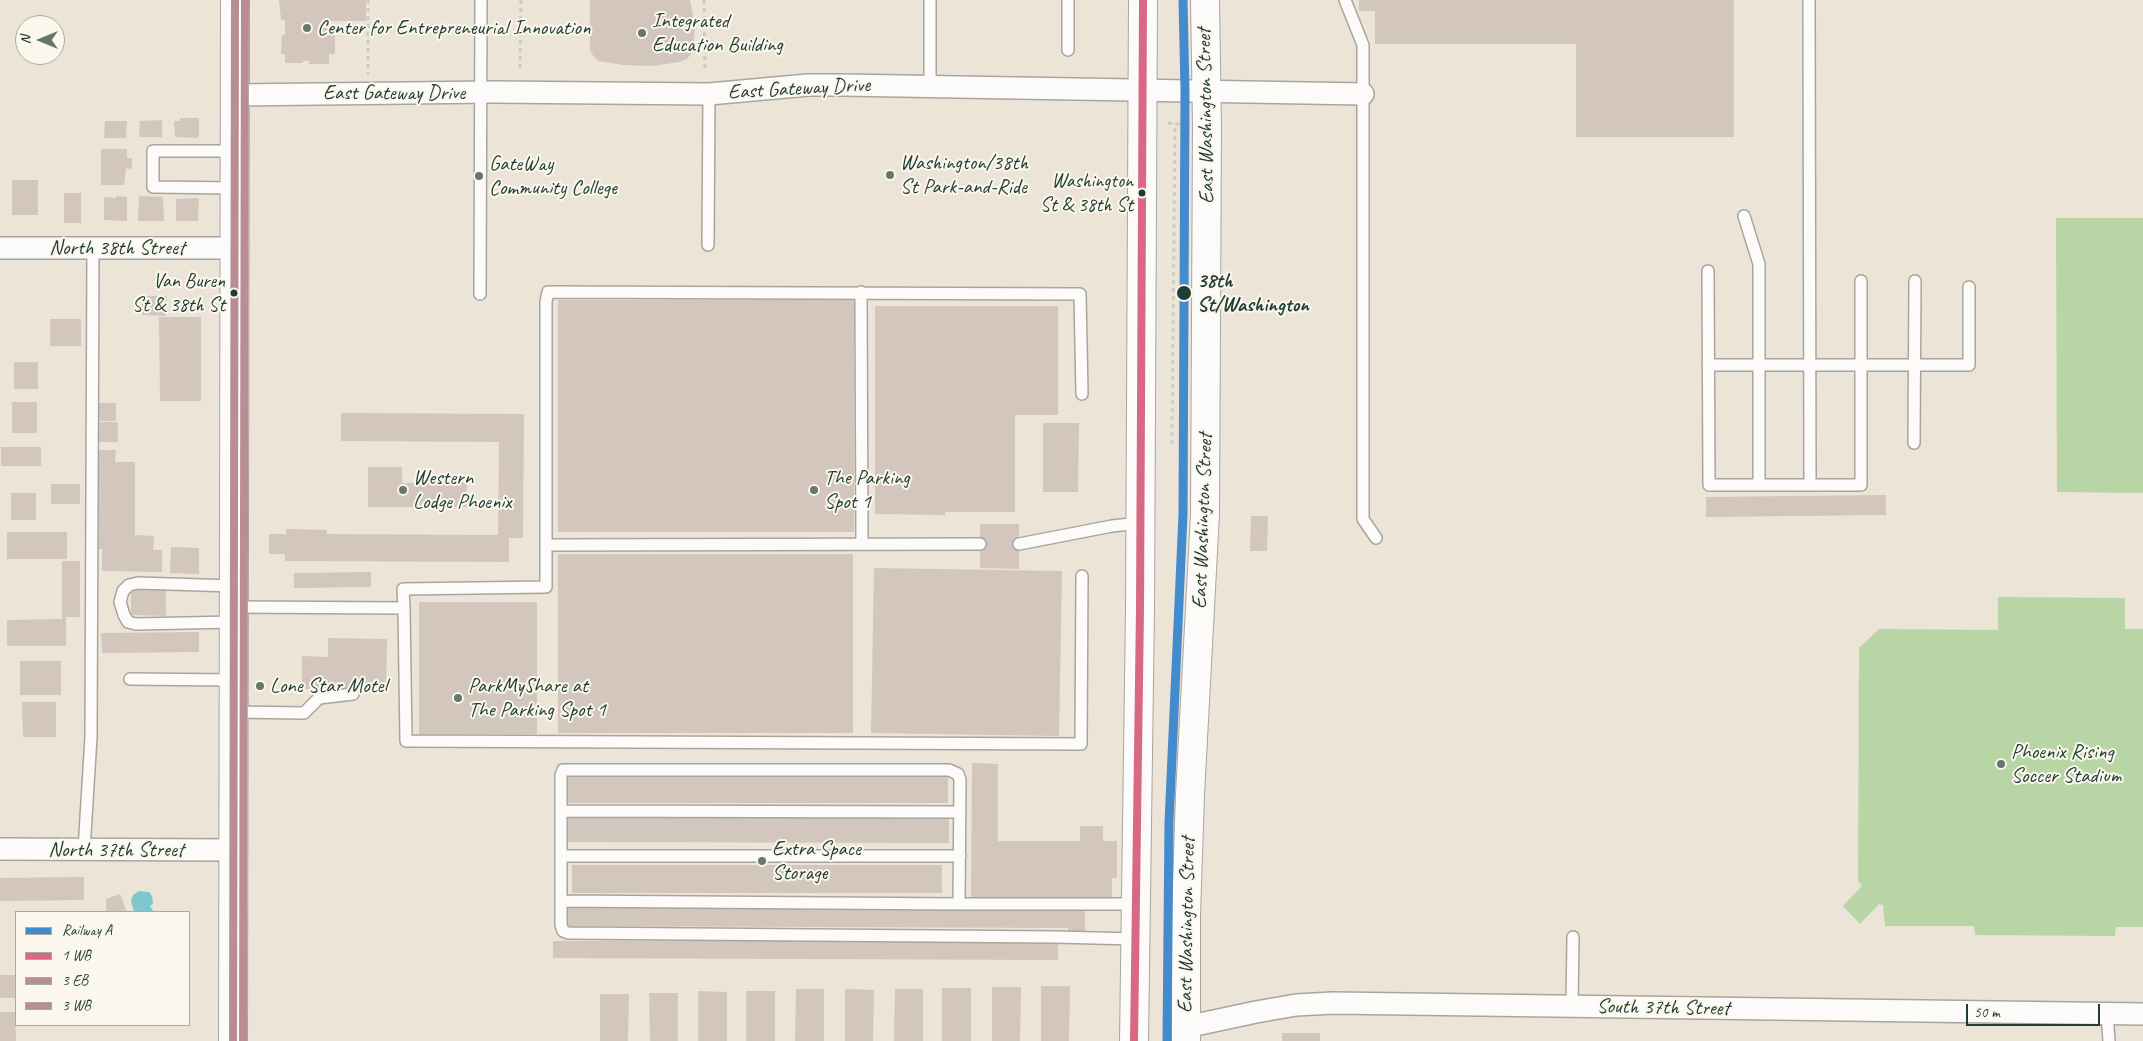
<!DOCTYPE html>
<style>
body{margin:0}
#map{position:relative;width:2143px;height:1041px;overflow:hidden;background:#ece4d7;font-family:Caveat,sans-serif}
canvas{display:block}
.legend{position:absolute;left:15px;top:911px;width:175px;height:115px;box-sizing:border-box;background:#fbf7ec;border:1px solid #a3ada2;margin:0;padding:6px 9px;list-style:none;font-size:15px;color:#1f3d34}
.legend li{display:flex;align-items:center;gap:10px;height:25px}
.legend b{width:25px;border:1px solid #a3ada2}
.north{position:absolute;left:15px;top:15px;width:50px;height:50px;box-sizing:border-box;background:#fbf7ec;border:1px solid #a3ada2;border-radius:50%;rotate:270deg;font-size:14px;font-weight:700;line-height:20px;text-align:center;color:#1f3d34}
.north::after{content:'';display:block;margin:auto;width:18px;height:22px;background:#67776d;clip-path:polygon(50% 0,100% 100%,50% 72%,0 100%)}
.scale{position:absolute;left:1966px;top:1004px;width:134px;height:22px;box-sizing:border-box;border:2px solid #1f3d34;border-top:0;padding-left:6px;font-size:15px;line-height:18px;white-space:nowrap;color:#1f3d34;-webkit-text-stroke:4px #fbf7ec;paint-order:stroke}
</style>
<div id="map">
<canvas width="2143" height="1041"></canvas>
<ul class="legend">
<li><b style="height:6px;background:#448bcd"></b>Railway A</li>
<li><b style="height:6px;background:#d96885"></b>1 WB</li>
<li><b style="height:6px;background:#b88e92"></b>3 EB</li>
<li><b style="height:6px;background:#b88e92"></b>3 WB</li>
</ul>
<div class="north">N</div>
<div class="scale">50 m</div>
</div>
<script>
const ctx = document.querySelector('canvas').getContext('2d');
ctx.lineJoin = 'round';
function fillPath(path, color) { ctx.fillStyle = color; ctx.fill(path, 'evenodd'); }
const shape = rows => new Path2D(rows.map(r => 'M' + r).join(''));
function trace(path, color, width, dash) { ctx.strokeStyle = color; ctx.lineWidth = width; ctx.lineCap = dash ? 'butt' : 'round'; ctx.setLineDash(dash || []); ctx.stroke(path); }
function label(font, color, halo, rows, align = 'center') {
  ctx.font = font + ' Caveat,sans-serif'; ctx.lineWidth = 4; ctx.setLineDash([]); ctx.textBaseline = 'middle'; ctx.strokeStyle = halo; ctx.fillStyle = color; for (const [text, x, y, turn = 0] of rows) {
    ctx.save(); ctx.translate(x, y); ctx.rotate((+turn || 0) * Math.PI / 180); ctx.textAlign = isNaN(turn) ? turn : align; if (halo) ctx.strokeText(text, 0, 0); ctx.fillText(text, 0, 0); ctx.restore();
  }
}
const green = shape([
 [2056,218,2143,218,2143,493,2057,492],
 [1998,597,2125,598,2125,629,2143,629,2143,927,2116,927,2115,936,1975,935,1974,926,1885,926,1883,905,1879,904,1860,924,1843,906,1862,886,1858,881,1859,648,1879,629,1998,630]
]);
const water = shape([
 [139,891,149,892,152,896,153,904,150,906,154,912,134,912,131,901,133,895]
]);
const building = shape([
 [279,0,366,0,366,21,329,21,329,35,335,35,335,54,329,54,329,64,309,64,309,61,303,61,303,63,285,63,285,54,281,54,282,35,285,35,285,20,281,20],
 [590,0,690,0,695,27,693,48,691,54,687,59,680,62,651,66,623,65,598,61,591,53,590,47],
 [1359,0,1734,0,1734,137,1576,137,1576,44,1375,44,1375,11,1359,11],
 [180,118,199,118,199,136,197,138,175,137,174,121,180,121],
 [162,120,162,137,139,137,140,121],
 [105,121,127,121,126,138,104,138],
 [101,149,127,149,127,158,132,158,132,169,126,168,124,185,101,185],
 [12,180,38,180,38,215,12,215],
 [64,193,81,193,81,223,64,223],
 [116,196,127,197,127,221,104,220,104,197,116,198],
 [139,196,163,197,164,221,138,221],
 [199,198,198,221,176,221,176,199],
 [142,296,167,296,166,316,142,315],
 [558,300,854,300,854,532,558,532],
 [875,306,1058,306,1058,415,1015,415,1015,512,945,512,946,515,875,514],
 [159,317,201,317,201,401,160,401],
 [50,319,81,319,81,346,50,346],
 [14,362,38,362,38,389,14,389],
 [12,402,37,402,37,433,12,433],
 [99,403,116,403,116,421,99,421],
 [341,413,524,414,523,538,509,538,509,562,285,561,285,554,269,554,269,534,286,534,286,529,327,530,327,534,498,535,499,442,341,441],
 [98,422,118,422,118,442,98,442],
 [1043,423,1079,423,1078,492,1043,492],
 [1,447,41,447,41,466,1,466],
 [98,450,116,450,115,462,135,462,135,535,154,536,153,550,162,550,162,572,102,571,102,549,97,549],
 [368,467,402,467,402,483,467,482,467,507,368,507],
 [51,484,80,484,80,504,51,504],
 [11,493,36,493,36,520,11,520],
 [1886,495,1886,515,1706,517,1706,497],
 [1251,516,1268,516,1267,551,1250,551],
 [980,524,1019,524,1019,569,980,568],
 [7,532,67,532,67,559,7,559],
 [171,547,199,548,199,574,170,573],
 [558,554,853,554,853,733,558,733],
 [62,561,80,561,80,617,66,617,66,646,7,646,7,620,62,619],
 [874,568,1062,571,1059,736,871,733],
 [371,572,371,587,294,588,294,573],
 [131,589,166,590,166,616,131,615],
 [419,602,537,602,537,734,419,734],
 [199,632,199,652,102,653,101,633],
 [328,638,387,639,386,690,302,689,302,656,328,657],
 [20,661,61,661,61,695,20,695],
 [22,702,56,702,56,737,23,737],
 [972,763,998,764,998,841,1080,841,1080,826,1103,826,1103,841,1117,841,1117,878,1112,878,1112,897,971,897],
 [568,776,948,776,948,803,568,803],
 [568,816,949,816,949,843,568,842],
 [572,865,942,865,942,893,572,893],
 [84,877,84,900,0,901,0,878],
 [120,894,127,912,106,912,106,899],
 [567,906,1085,909,1085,932,1068,932,1068,928,567,926],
 [1058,940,1058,960,553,958,553,941],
 [0,975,16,975,16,998,0,998],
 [1041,986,1070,986,1069,1041,1041,1041],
 [992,987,1021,987,1020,1041,992,1041],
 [942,988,971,988,971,1041,942,1041],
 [796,989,824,989,824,1041,795,1041],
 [845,989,874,990,873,1041,845,1041],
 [895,989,923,989,923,1041,894,1041],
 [698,991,727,992,727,1041,698,1041],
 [746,991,775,991,775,1041,746,1041],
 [649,993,678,993,678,1041,650,1041],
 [600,994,629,994,628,1041,600,1041],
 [0,1012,15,1012,16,1041,0,1041],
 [1282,1033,1320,1033,1320,1041,1282,1041]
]);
const path = shape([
 [368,0,368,75],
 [704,0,705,69],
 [520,68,521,0],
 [1168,123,1180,124],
 [1172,444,1175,123]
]);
const lane = shape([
 [1345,0,1363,45,1363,519,1376,538],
 [1068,50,1068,0],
 [930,86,930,0],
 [234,151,153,151,153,187,234,188],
 [1744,216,1759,264,1759,485],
 [708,245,709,94],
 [1708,271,1709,485,1810,485,1809,0],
 [861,292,862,544],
 [480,294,481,0],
 [1708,365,1969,365,1969,287],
 [1914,443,1915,281],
 [1810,485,1861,485,1861,281],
 [1019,544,1112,526,1140,523],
 [546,545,980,544],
 [233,586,138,583,129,585,123,591,120,602,124,615,128,622,136,624,233,622],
 [233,607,404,608,406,741,1081,744,1082,576],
 [404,608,403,589,546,587,546,302,548,292,1080,294,1082,394],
 [130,679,233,680],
 [234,712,304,713,319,698,353,694],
 [561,811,960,812],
 [84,850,91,737,93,248],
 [561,856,960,856],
 [561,901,959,904,960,780,958,774,949,770,563,770,561,775,561,925,563,931,568,933,1055,937,1135,939],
 [959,904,1135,904],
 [1572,1007,1573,937],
 [2107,1014,2109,1041]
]);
const street = shape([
 [234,95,493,92,709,94,808,85,843,85,1363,94],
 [0,248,234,248],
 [0,849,233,850],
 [1186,1027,1256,1012,1296,1005,1333,1003,2143,1014]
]);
const primary = shape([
 [233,1041,235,0],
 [1134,1041,1140,609,1143,0],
 [1186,1041,1186,915,1190,795,1205,514,1207,125,1205,0]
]);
const bus1 = shape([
 [1134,1041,1140,609,1143,0]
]);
const bus2 = shape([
 [233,1041,235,0]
]);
const bus3 = shape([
 [243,1041,245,0]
]);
const rail1 = shape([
 [1167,1041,1169,822,1183,515,1185,91,1183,0]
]);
const markers = [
 [307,28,5,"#67776d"],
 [642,33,5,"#67776d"],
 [890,175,5,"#67776d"],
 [479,176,5,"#67776d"],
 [1142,193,4.5,"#1f3d34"],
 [234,293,4.5,"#1f3d34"],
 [1184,293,8,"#1f3d34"],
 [403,490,5,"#67776d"],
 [814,490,5,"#67776d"],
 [260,686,5,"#67776d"],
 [458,698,5,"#67776d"],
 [2001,764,5,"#67776d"],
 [762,861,5,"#67776d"]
];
const busNames = [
 ["Washington",1133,182],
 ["St & 38th St",1133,206],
 ["Van Buren",225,282],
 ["St & 38th St",225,306]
];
const poiNames = [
 ["Integrated",652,21],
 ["Education Building",652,45],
 ["Center for Entrepreneurial Innovation",317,28],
 ["Washington/38th",900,163],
 ["St Park-and-Ride",900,187],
 ["GateWay",489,164],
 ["Community College",489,188],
 ["Western",413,478],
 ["Lodge Phoenix",413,502],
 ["The Parking",824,478],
 ["Spot 1",824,502],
 ["Lone Star Motel",270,686],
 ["ParkMyShare at",468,686],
 ["The Parking Spot 1",468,710],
 ["Phoenix Rising",2011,752],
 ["Soccer Stadium",2011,776],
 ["Extra Space",772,849],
 ["Storage",772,873]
];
const streetNames = [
 ["East Gateway Drive",799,89,-3],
 ["East Gateway Drive",394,93],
 ["East Washington Street",1206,116,-91],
 ["North 38th Street",117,248],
 ["East Washington Street",1203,521,-88],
 ["North 37th Street",116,850],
 ["East Washington Street",1187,925,-89],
 ["South 37th Street",1663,1008,1]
];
const stopNames = [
 ["38th",1197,281],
 ["St/Washington",1197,305]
];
fillPath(green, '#b8d5a6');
fillPath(water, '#7ec8cd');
fillPath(building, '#d3c6bc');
trace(lane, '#a7a69e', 14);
trace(street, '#a7a69e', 24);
trace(primary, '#a7a69e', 30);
trace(path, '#cbcbc8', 3, [4, 4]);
trace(lane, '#fcfbf9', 11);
trace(street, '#fcfbf9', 21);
trace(primary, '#fcfbf9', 28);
trace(bus1, '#d96885', 8);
trace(bus2, '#b88e92', 8);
trace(bus3, '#b88e92', 8);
trace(rail1, '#448bcd', 9);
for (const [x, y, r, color] of markers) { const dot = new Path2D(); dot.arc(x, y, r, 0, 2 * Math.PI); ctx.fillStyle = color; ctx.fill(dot); trace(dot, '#fbf7ec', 2); }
label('20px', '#1f3d34', '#fbf7ec', busNames, 'right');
label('21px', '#1f3d34', '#fbf7ec', poiNames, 'left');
label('21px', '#1f3d34', '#fbf7ec', streetNames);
label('bold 21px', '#1f3d34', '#fbf7ec', stopNames, 'left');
</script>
